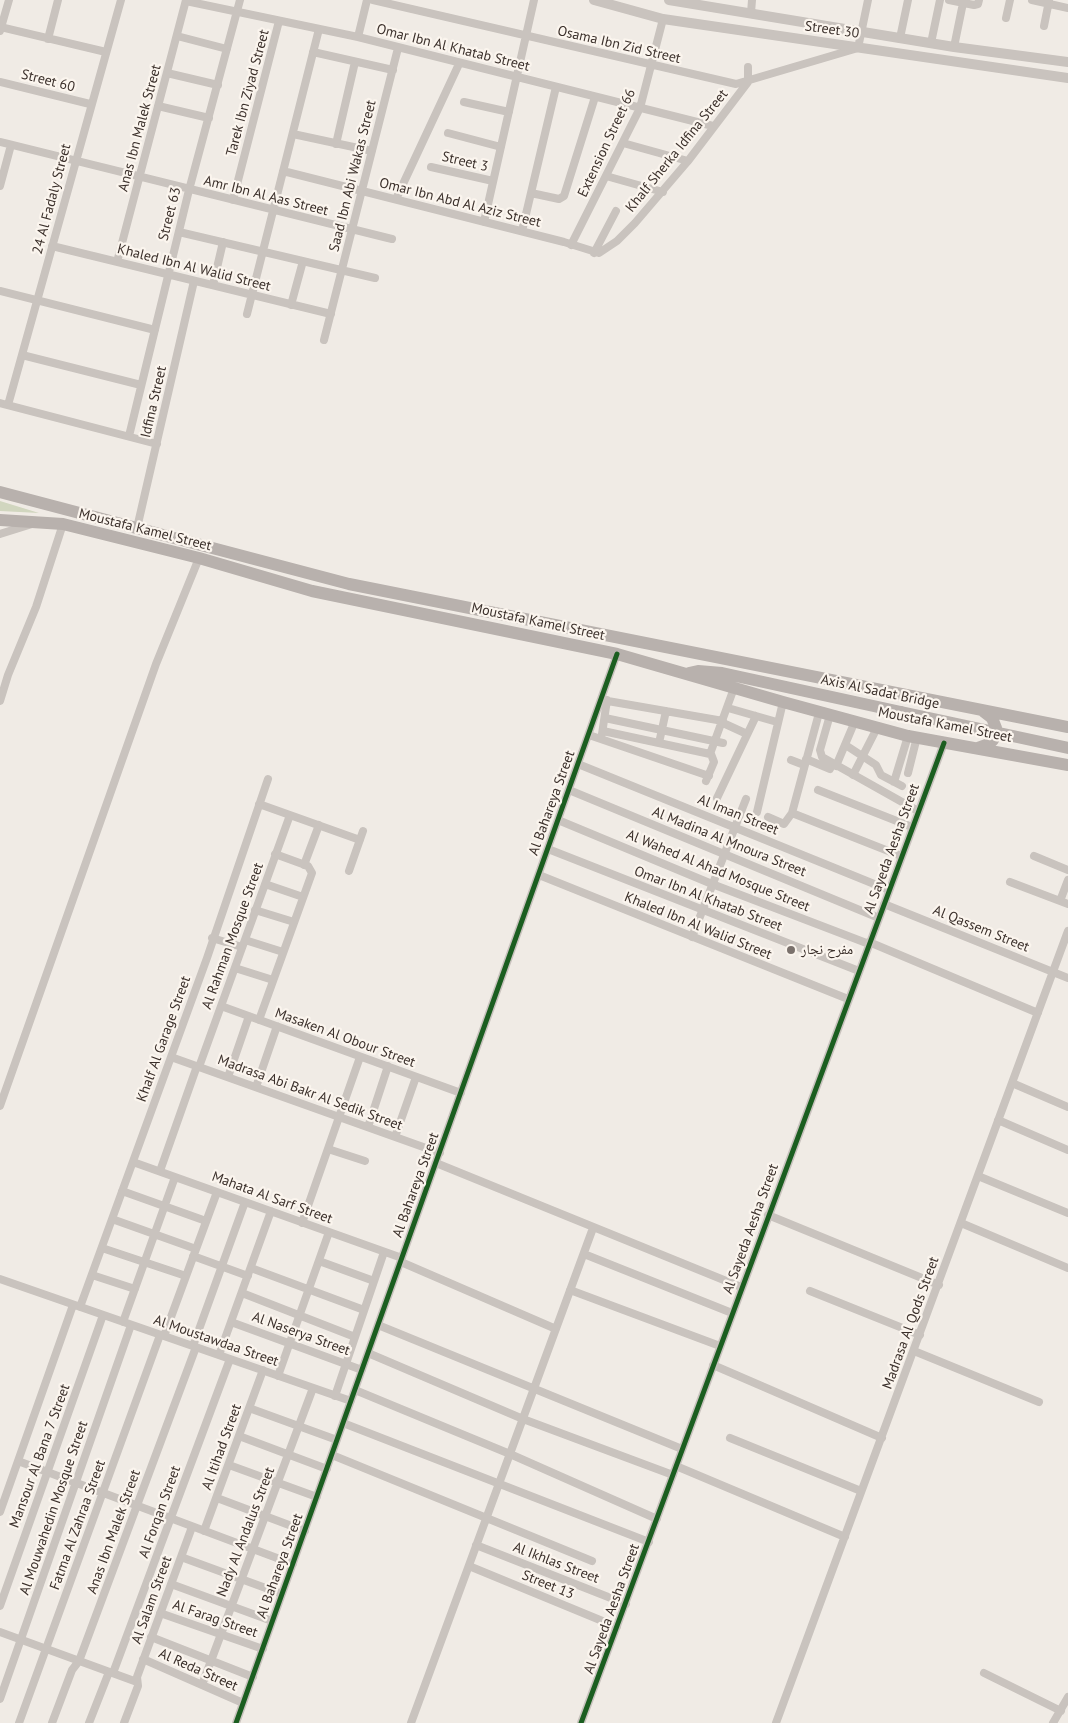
<!DOCTYPE html>
<meta charset="utf-8">
<style>
body{margin:0}
canvas{display:block;background:#f0ebe5}
</style>
<canvas width="1068" height="1723"></canvas>
<script>
const ctx = document.querySelector('canvas').getContext('2d');
ctx.lineJoin = 'round';
function fillPath(path, color) { ctx.fillStyle = color; ctx.fill(path, 'evenodd'); }
const shape = rows => new Path2D(rows.map(r => 'M' + r).join(''));
function trace(path, color, width, dash) { ctx.strokeStyle = color; ctx.lineWidth = width; ctx.lineCap = dash ? 'butt' : 'round'; ctx.setLineDash(dash || []); ctx.stroke(path); }
function label(font, color, halo, rows, align = 'center') {
  ctx.font = font + ' "PT Sans","Noto Naskh Arabic",sans-serif'; ctx.lineWidth = 4.5; ctx.setLineDash([]); ctx.textBaseline = 'middle'; ctx.strokeStyle = halo; ctx.fillStyle = color; for (const [text, x, y, turn = 0] of rows) {
    ctx.save(); ctx.translate(x, y); ctx.rotate((+turn || 0) * Math.PI / 180); ctx.textAlign = isNaN(turn) ? turn : align; if (halo) ctx.strokeText(text, 0, 0); ctx.fillText(text, 0, 0); ctx.restore();
  }
}
const green = shape([
 [0,501,39,513,0,511]
]);
const minor = shape([
 [373,0,736,84,858,48,868,0],
 [949,0,974,5,978,4,979,0],
 [1032,0,1068,8],
 [186,1,358,37,713,126],
 [751,13,752,0],
 [1006,18,1010,0],
 [1044,26,1049,1],
 [0,27,106,52],
 [0,31,9,0],
 [177,36,227,49],
 [358,37,367,0],
 [900,38,908,0],
 [48,39,58,0],
 [931,43,940,0],
 [954,47,963,3],
 [313,52,393,70],
 [167,73,218,85],
 [0,82,90,104],
 [464,102,509,112],
 [158,106,209,118],
 [448,133,501,147],
 [293,134,372,151],
 [0,142,392,239],
 [623,143,688,161],
 [336,144,355,62],
 [431,167,493,181],
 [283,171,564,242,599,253,617,241,635,223,688,161,748,82,748,67],
 [606,176,663,192],
 [0,186,11,145],
 [531,193,559,199,564,196,595,97],
 [396,199,459,64],
 [233,200,279,21],
 [484,222,534,0],
 [522,231,556,87],
 [179,232,375,278],
 [571,245,640,108,663,19],
 [52,246,331,314],
 [594,253,616,211],
 [117,262,186,0],
 [213,285,223,242],
 [0,291,155,330],
 [291,305,303,261],
 [247,314,319,29],
 [324,340,398,48],
 [22,355,141,385],
 [0,403,157,444],
 [8,405,121,0],
 [129,436,189,190,240,0],
 [137,528,194,281],
 [0,534,32,524],
 [602,700,723,721],
 [0,701,8,675,36,607,63,524],
 [728,708,777,722],
 [819,713,792,813,901,856],
 [830,715,820,750,822,757,918,811],
 [605,718,723,743],
 [723,723,747,734],
 [603,731,710,754,734,688],
 [602,734,607,700],
 [589,735,709,776],
 [659,743,666,711],
 [847,746,876,765,881,775,902,786],
 [806,759,830,769],
 [791,760,804,765],
 [578,764,889,890],
 [836,766,855,721],
 [908,773,917,737],
 [853,775,877,728],
 [706,781,714,762,711,754],
 [894,782,908,736],
 [569,790,879,918],
 [818,790,912,827],
 [717,798,756,716],
 [259,804,360,840],
 [757,812,783,702],
 [768,817,784,824,792,813],
 [558,820,712,884,869,944],
 [548,849,859,971],
 [1034,856,1068,870],
 [304,865,319,825],
 [349,871,363,831],
 [539,875,848,999],
 [1010,882,1068,904],
 [265,884,303,897],
 [1060,901,1068,880],
 [884,904,1068,978],
 [255,910,294,922],
 [692,937,746,799],
 [212,938,242,947],
 [245,940,283,952],
 [869,942,1038,1013],
 [235,968,273,980],
 [221,1006,461,1093],
 [259,1020,312,873,308,866,275,854],
 [171,1057,440,1153],
 [199,1067,290,815],
 [228,1077,249,1016],
 [1012,1083,1068,1107],
 [256,1087,277,1026],
 [0,1106,156,664,199,558],
 [998,1120,1068,1150],
 [368,1127,388,1066],
 [395,1137,416,1077],
 [328,1149,365,1161],
 [133,1162,402,1258],
 [436,1163,741,1287],
 [160,1171,197,1066],
 [978,1176,1068,1213],
 [122,1191,206,1221],
 [768,1215,939,1285],
 [112,1219,196,1249],
 [302,1223,360,1057],
 [961,1223,1068,1268],
 [102,1248,186,1276],
 [584,1254,732,1313],
 [193,1256,248,1276],
 [319,1261,374,1281],
 [401,1262,556,1329],
 [251,1268,364,1310],
 [92,1275,135,1289],
 [0,1279,351,1401],
 [570,1290,720,1346],
 [810,1291,920,1335],
 [242,1293,355,1337],
 [80,1307,207,958,268,779],
 [123,1322,175,1177],
 [231,1322,362,1370],
 [378,1325,682,1449],
 [164,1336,217,1192],
 [193,1346,245,1202],
 [914,1351,1039,1402],
 [368,1353,523,1419,673,1475],
 [219,1355,271,1211],
 [713,1365,882,1438],
 [278,1376,329,1232],
 [355,1390,510,1454,657,1519],
 [335,1396,384,1252],
 [249,1408,337,1440],
 [343,1423,649,1542],
 [239,1436,327,1469],
 [730,1438,861,1491],
 [332,1455,592,1561],
 [18,1461,293,1564],
 [229,1465,317,1497],
 [676,1466,845,1537],
 [217,1498,305,1531],
 [0,1512,73,1305],
 [204,1531,263,1370],
 [476,1545,626,1604],
 [181,1557,282,1594],
 [469,1566,617,1627],
 [171,1584,272,1621],
 [0,1606,103,1315],
 [160,1613,263,1649],
 [0,1632,137,1682],
 [151,1637,253,1677],
 [143,1659,243,1703],
 [113,1673,230,1359],
 [984,1673,1061,1711],
 [202,1685,313,1388],
 [0,1699,131,1325],
 [19,1723,160,1335],
 [52,1723,72,1670,79,1661,196,1347],
 [89,1723,109,1672],
 [124,1723,138,1686,137,1677,192,1527],
 [236,1723,617,654],
 [411,1723,593,1228],
 [581,1723,944,743],
 [776,1723,1068,931],
 [1053,1723,1068,1697]
]);
const tertiary = shape([
 [594,0,663,19,1068,78],
 [669,0,954,47,1068,62]
]);
const primary = shape([
 [0,492,349,584,1068,727],
 [0,520,63,524,199,558,312,591,617,654,783,702,908,736,1068,765],
 [689,673,698,671,722,673,901,712],
 [978,748,989,744,993,740,996,728,992,718,983,711]
]);
const primaryBridge = shape([
 [901,712,1068,748]
]);
const cycleway = shape([
 [236,1723,617,654],
 [581,1723,944,743]
]);
const markers = [
 [791,950,5,"#7a716c"]
];
const streetNames = [
 ["Street 30",832,30,8],
 ["Osama Ibn Zid Street",619,45,13],
 ["Omar Ibn Al Khatab Street",453,48,14],
 ["Street 60",48,81,14],
 ["Tarek Ibn Ziyad Street",248,93,-75],
 ["Anas Ibn Malek Street",140,128,-75],
 ["Extension Street 66",607,143,-65],
 ["Khalf Sherka Idfina Street",677,151,-51],
 ["Street 3",465,162,13],
 ["Saad Ibn Abi Wakas Street",353,176,-76],
 ["Amr Ibn Al Aas Street",266,196,14],
 ["24 Al Fadaly Street",52,199,-75],
 ["Omar Ibn Abd Al Aziz Street",460,203,14],
 ["Street 63",170,214,-76],
 ["Khaled Ibn Al Walid Street",194,268,14],
 ["Idfina Street",154,402,-77],
 ["Moustafa Kamel Street",145,530,14],
 ["Moustafa Kamel Street",538,622,12],
 ["Axis Al Sadat Bridge",880,692,12],
 ["Moustafa Kamel Street",945,725,11],
 ["Al Bahareya Street",552,803,-70],
 ["Al Iman Street",738,815,22],
 ["Al Madina Al Mnoura Street",729,842,22],
 ["Al Sayeda Aesha Street",892,849,-70],
 ["Al Wahed Al Ahad Mosque Street",718,871,22],
 ["Omar Ibn Al Khatab Street",708,899,21],
 ["Khaled Ibn Al Walid Street",698,926,22],
 ["Al Qassem Street",981,929,22],
 ["Al Rahman Mosque Street",233,936,-70],
 ["Masaken Al Obour Street",345,1038,20],
 ["Khalf Al Garage Street",164,1039,-70],
 ["Madrasa Abi Bakr Al Sedik Street",310,1093,20],
 ["Al Bahareya Street",416,1185,-70],
 ["Mahata Al Sarf Street",272,1198,20],
 ["Al Sayeda Aesha Street",751,1229,-70],
 ["Madrasa Al Qods Street",911,1323,-70],
 ["Al Naserya Street",301,1334,20],
 ["Al Moustawdaa Street",216,1341,19],
 ["Al Itihad Street",222,1447,-70],
 ["Mansour Al Bana 7 Street",40,1456,-70],
 ["Al Mouwahedin Mosque Street",54,1508,-71],
 ["Al Forqan Street",160,1512,-70],
 ["Fatma Al Zahraa Street",78,1525,-70],
 ["Anas Ibn Malek Street",114,1532,-70],
 ["Nady Al Andalus Street",246,1532,-69],
 ["Al Ikhlas Street",556,1563,21],
 ["Al Bahareya Street",280,1566,-70],
 ["Street 13",548,1585,22],
 ["Al Salam Street",152,1600,-70],
 ["Al Sayeda Aesha Street",612,1609,-70],
 ["Al Farag Street",215,1619,19],
 ["Al Reda Street",198,1670,24]
];
const poiNames = [
 ["مفرح نجار",801,950]
];
fillPath(green, '#d1d6bf');
trace(minor, '#c9c3be', 8);
trace(tertiary, '#c9c3be', 10);
trace(primary, '#b8b1ad', 12);
trace(primaryBridge, '#b8b1ad', 12);
trace(cycleway, '#1b5e20', 5);
for (const [x, y, r, color] of markers) { const dot = new Path2D(); dot.arc(x, y, r, 0, 2 * Math.PI); ctx.fillStyle = color; ctx.fill(dot); trace(dot, '#fbf5ee', 2); }
label('14px', '#3b302b', '#fbf5ee', streetNames);
label('14px', '#3b302b', '#fbf5ee', poiNames, 'left');
</script>
